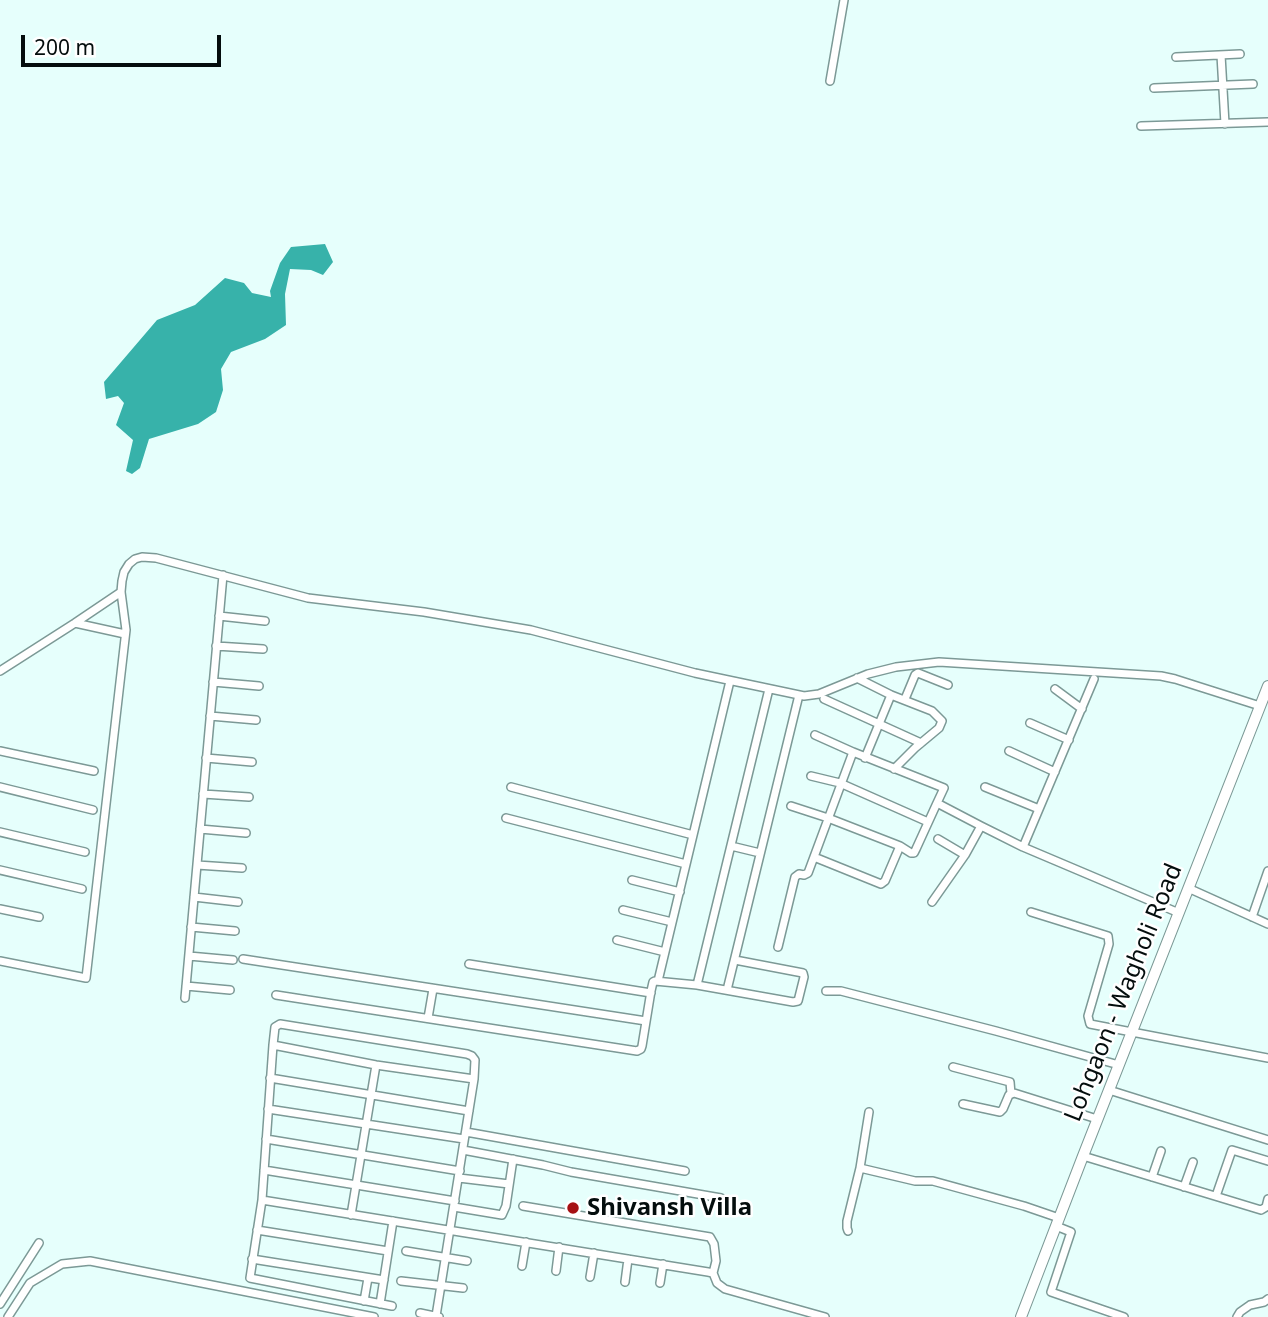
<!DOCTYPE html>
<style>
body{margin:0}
#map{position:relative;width:1268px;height:1317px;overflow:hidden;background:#e6fffc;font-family:"Noto Sans",sans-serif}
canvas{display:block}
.scale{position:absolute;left:21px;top:35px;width:200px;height:32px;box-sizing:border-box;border:4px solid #040d0d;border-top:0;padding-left:9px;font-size:21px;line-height:24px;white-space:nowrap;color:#040d0d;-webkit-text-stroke:5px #fff;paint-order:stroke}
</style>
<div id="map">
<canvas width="1268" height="1317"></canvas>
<div class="scale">200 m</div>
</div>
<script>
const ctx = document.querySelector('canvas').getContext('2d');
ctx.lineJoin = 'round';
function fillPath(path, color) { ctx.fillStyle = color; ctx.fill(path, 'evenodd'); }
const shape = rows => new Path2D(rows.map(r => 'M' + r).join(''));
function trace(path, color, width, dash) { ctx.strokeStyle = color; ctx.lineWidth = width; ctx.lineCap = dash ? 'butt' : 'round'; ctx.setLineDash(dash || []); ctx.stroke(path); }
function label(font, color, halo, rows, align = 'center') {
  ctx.font = font + ' "Noto Sans",sans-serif'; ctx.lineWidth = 5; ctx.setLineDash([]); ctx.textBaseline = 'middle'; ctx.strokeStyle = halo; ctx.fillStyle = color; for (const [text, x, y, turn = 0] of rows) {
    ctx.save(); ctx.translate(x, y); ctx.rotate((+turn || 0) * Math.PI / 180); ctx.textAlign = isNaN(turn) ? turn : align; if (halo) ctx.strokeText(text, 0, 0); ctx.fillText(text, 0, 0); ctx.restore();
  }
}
const water = shape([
 [325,244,333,262,323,275,311,270,290,269,285,294,286,325,265,339,231,352,221,369,223,390,216,412,198,424,149,439,140,468,132,474,126,471,133,440,116,425,124,403,118,396,106,399,104,382,157,320,195,305,225,278,244,283,252,293,271,297,270,291,280,263,291,247]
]);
const minor = shape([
 [1221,55,1225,124],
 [1176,57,1240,54],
 [830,81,844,0],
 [1154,88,1253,84],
 [1141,126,1268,122],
 [219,616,265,621],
 [75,623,125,634],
 [216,646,263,649],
 [0,671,75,623,121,592],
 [857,678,891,695,932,711,942,721,939,728,915,748,894,769],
 [213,682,259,686],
 [1055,689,1082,709],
 [824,699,921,743],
 [905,699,915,675,918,673,948,685],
 [210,716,256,720],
 [1030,723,1069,740],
 [815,735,853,752],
 [0,751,94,771],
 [1009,751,1055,772],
 [206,758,252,762],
 [865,758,891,695],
 [811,776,840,783,928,822],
 [0,787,93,810],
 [511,787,693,835],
 [985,787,1039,809],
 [203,794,249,797],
 [791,806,828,818,900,846,911,853,914,853,916,849,937,803],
 [506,818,686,864],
 [200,829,246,833],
 [0,832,85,852],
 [938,839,965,855],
 [731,846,760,853],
 [1023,847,1094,679],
 [814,857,881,884,885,881,900,846],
 [197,865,242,868],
 [0,870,82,889],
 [632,880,680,892],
 [1188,888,1268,924],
 [194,897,238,902],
 [932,902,965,855,981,826],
 [0,909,39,917],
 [623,910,672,922],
 [1031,912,1108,936,1109,944,1088,1016,1090,1024,1268,1058],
 [1252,917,1268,871],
 [191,927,235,931],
 [617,940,665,952],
 [778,947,795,877,799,874,804,875,808,873,853,752,944,788,937,803,981,826,1023,847,1179,913],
 [189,956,233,960],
 [243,959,646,1021],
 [0,961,86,978,126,630,121,592,122,581,124,572,129,564,135,559,142,557,156,558,308,598,424,612,531,630,695,673,804,696,819,694,868,674,896,667,939,662,1161,676,1175,679,1260,706],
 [469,964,651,993],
 [658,981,730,681],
 [697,985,769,689],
 [186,986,230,990],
 [727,990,799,695],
 [826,991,841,991,996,1031,1119,1065],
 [276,995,637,1051,641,1049,642,1046,651,991,653,982,655,981,697,985,793,1002,798,1001,804,977,803,973,735,960],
 [185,998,223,575],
 [428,1018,433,989],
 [273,1045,275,1027,280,1024,467,1054,472,1056,475,1060,474,1079],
 [953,1067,1010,1082,1011,1094],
 [270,1078,469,1111],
 [1109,1090,1268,1140],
 [963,1104,1000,1112,1003,1109,1009,1095,1014,1093,1097,1119],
 [268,1109,464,1139],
 [466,1132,685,1171],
 [266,1139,460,1171],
 [463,1150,543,1165,571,1172,721,1198],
 [1083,1156,1261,1210,1266,1207,1268,1199],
 [860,1168,869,1112],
 [264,1170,455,1201],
 [1152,1177,1161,1151],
 [459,1178,509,1184],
 [1184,1187,1193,1162],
 [1216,1196,1232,1150,1268,1161],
 [262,1200,708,1272,713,1273,717,1283,725,1289,825,1317],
 [523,1206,710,1237,714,1244,716,1261,713,1273],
 [454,1207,502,1215,506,1206,513,1159],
 [351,1215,376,1065],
 [1056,1226,1071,1232,1051,1292,1124,1317],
 [257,1230,388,1251],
 [848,1231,847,1228,847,1221,860,1168,915,1181,933,1181,1024,1206,1059,1218],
 [406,1251,467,1261],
 [252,1259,384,1280],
 [522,1266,526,1242],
 [556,1271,559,1247],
 [590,1277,594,1253],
 [401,1281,463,1288],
 [625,1282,628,1259],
 [660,1283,663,1264],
 [364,1301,368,1278],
 [0,1304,39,1243],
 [380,1304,393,1221],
 [392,1306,250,1278,262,1200,273,1045,376,1065,474,1079,436,1316],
 [420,1313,439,1317],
 [8,1317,30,1283,62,1264,90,1261,374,1317],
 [1237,1317,1240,1312,1250,1305,1264,1302,1268,1299]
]);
const major = shape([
 [1021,1317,1083,1156,1268,686]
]);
const markers = [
 [573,1208,7,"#a61013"]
];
const streetNames = [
 ["Lohgaon - Wagholi Road",1124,993,-68]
];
const poiNames = [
 ["Shivansh Villa",587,1208]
];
fillPath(water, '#37b2aa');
trace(minor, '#7c9996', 10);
trace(major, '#7c9996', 12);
trace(minor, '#fff', 7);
trace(major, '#fff', 10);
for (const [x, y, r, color] of markers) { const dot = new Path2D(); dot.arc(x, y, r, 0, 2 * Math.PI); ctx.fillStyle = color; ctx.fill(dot); trace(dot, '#fff', 2.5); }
label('24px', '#040d0d', '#fff', streetNames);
label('bold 24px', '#040d0d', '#fff', poiNames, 'left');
</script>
